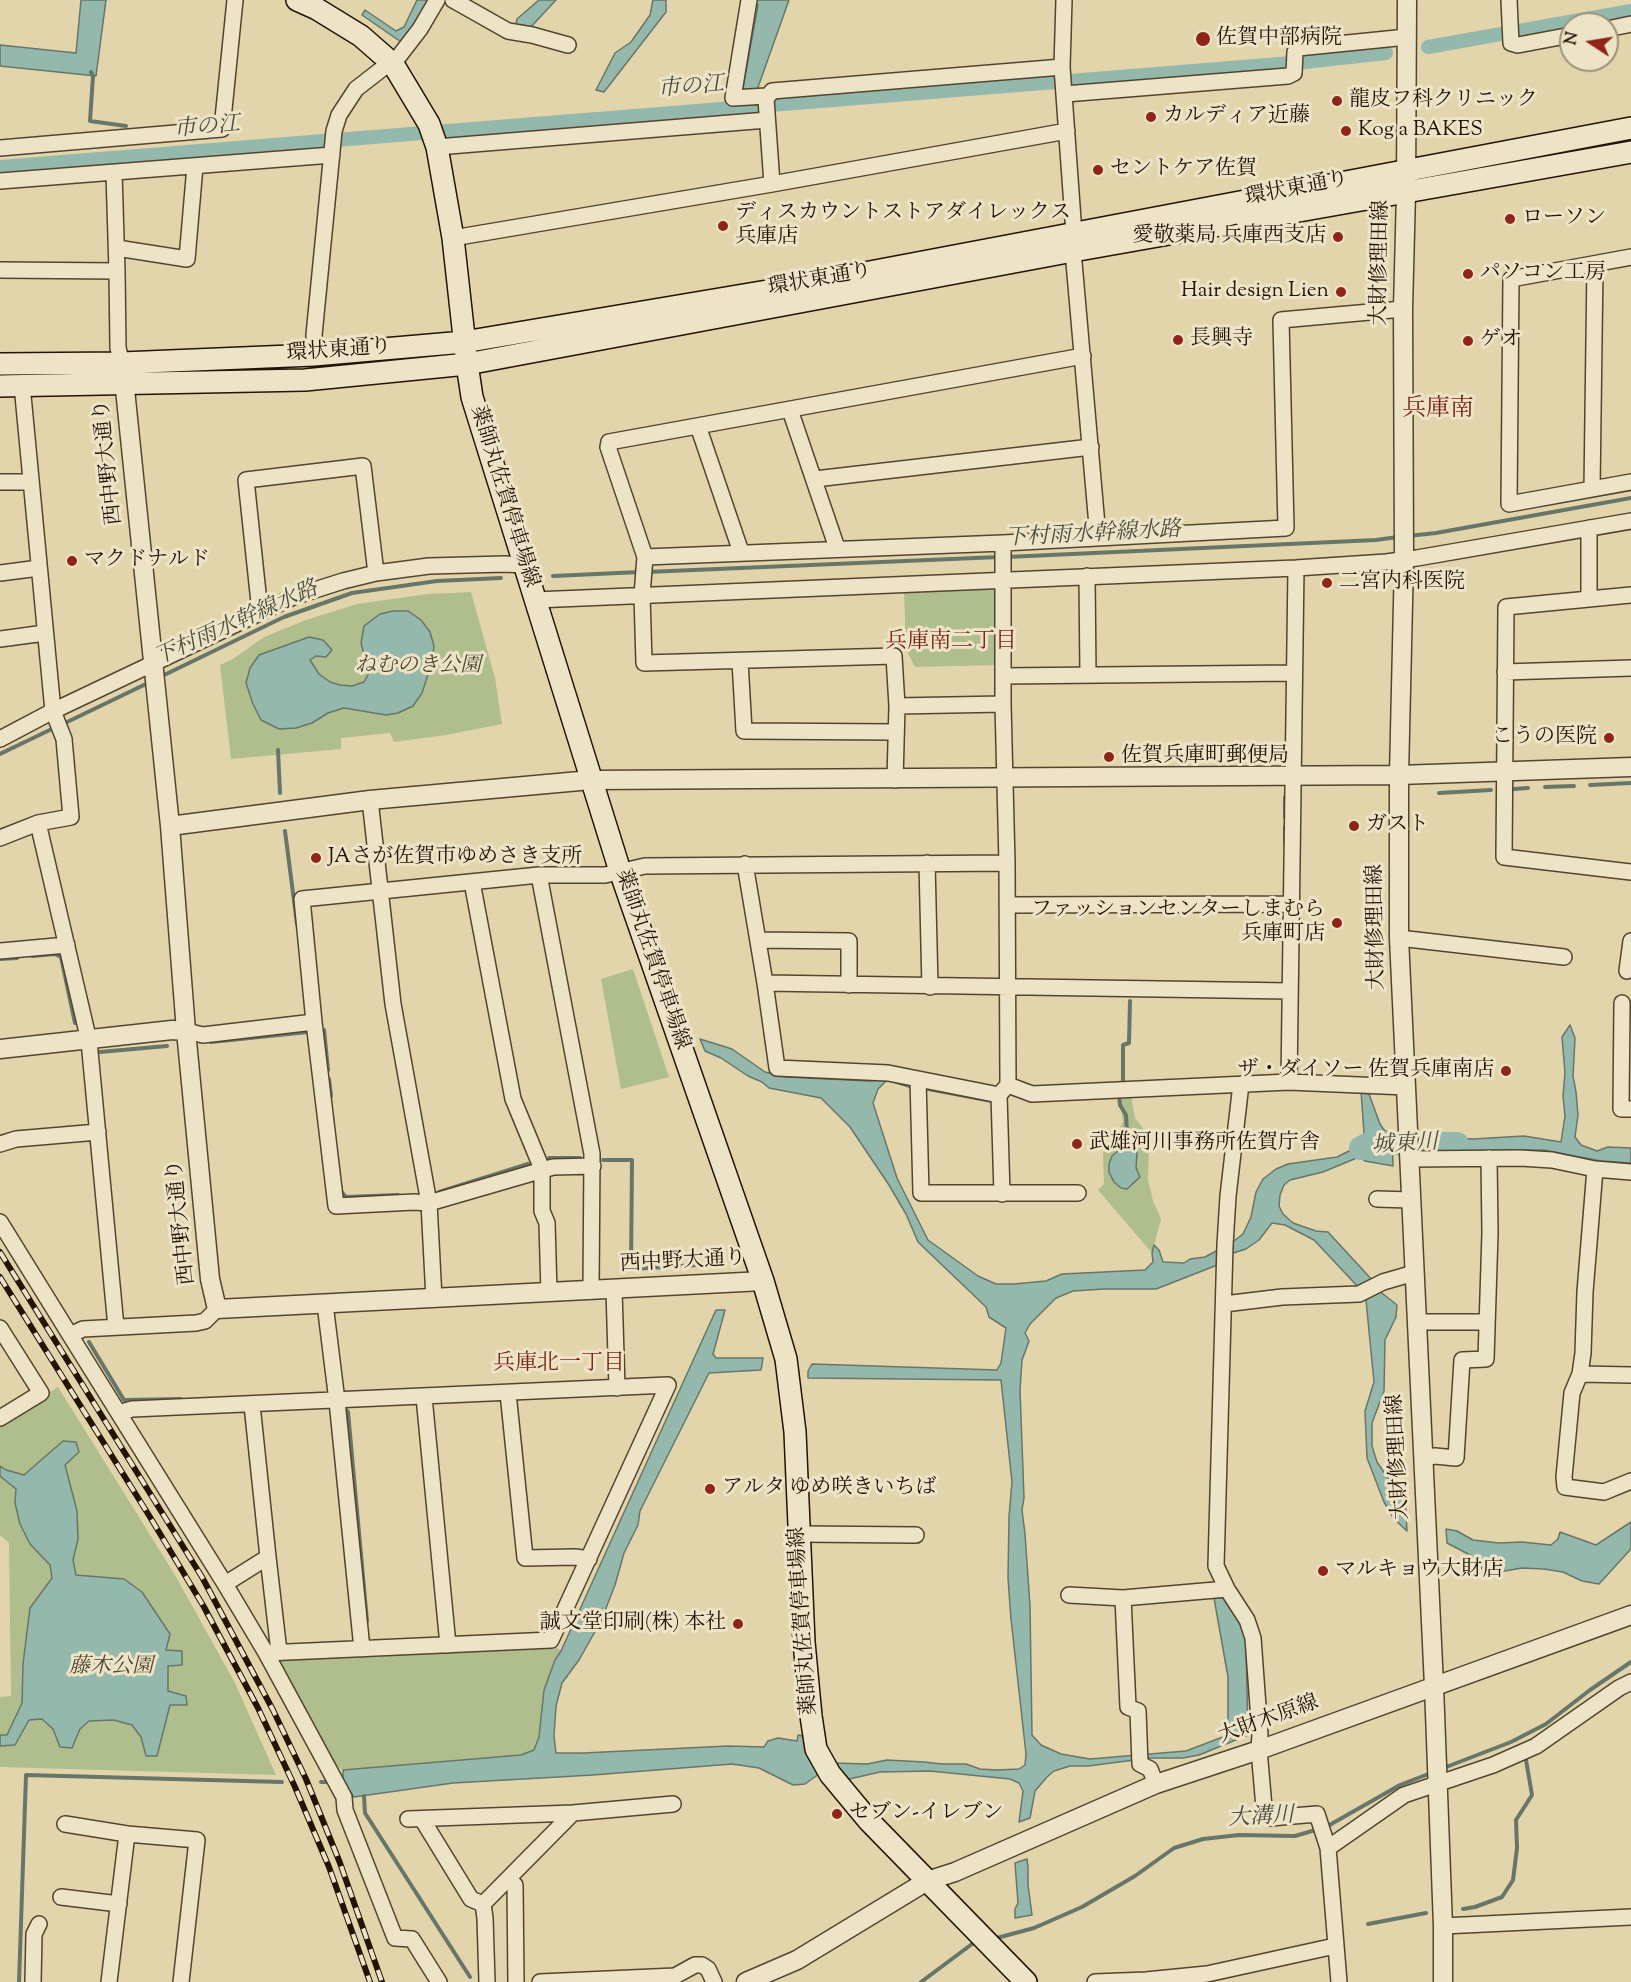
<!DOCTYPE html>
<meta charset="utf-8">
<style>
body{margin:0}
#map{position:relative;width:1631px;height:1982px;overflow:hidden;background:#e3d5ab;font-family:"Sorts Mill Goudy",serif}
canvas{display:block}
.north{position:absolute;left:1559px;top:12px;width:60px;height:60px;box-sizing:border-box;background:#ede4c8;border:2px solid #9c907a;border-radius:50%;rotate:282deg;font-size:16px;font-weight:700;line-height:24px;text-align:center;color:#231305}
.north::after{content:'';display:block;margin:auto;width:21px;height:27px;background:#8f2418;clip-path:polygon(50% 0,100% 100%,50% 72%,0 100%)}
</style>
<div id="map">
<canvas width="1631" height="1982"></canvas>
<div class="north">N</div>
</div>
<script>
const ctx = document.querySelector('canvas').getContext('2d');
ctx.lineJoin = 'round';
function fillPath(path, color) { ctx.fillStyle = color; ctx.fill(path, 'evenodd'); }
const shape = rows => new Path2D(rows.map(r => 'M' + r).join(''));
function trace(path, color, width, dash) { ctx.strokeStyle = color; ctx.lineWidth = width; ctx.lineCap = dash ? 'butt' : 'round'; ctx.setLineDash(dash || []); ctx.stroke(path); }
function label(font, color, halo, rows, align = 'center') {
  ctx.font = font + ' "Sorts Mill Goudy","Noto Serif JP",serif'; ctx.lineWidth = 6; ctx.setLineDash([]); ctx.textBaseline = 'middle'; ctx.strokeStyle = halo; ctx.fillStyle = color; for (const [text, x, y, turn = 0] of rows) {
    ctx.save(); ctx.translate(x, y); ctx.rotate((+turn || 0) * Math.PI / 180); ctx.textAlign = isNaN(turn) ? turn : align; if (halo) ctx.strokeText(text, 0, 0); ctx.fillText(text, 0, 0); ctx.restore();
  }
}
const green = shape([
 [991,584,997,588,998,665,915,667,906,649,904,589],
 [471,592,495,678,502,724,446,735,394,742,390,733,341,738,341,749,231,759,220,665,233,659,264,637,306,620,357,604,428,594],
 [633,969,669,1077,621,1089,601,979],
 [1130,1090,1135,1118,1149,1136,1148,1180,1153,1201,1161,1219,1152,1253,1098,1190,1104,1184,1103,1153,1110,1146,1123,1122,1119,1095],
 [58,1387,175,1575,235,1683,276,1775,0,1767,0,1697,11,1696,9,1543,0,1535,0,1425],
 [551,1643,561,1651,555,1660,544,1690,539,1737,534,1750,521,1755,343,1770,337,1767,277,1659]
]);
const water = shape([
 [81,0,106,0,96,76,0,66,0,45,76,53,81,0],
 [417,0,429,0,423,24,401,42,362,15,365,10,396,31,404,27,417,0],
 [539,0,556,0,529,29,515,27,517,19,539,0],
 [653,0,666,0,666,12,604,92,596,90,615,53,631,42,650,15,653,0],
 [756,0,789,0,757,90,742,93,758,5,754,1,756,0],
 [393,611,408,611,421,620,430,632,434,646,432,662,422,693,413,706,398,713,386,715,344,708,328,713,312,723,296,728,279,729,261,720,253,704,246,683,250,668,259,655,309,637,323,640,332,650,326,657,316,656,310,660,319,674,330,682,340,685,352,686,364,682,369,673,361,643,364,626,380,614,393,611],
 [1570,1025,1575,1038,1573,1076,1576,1092,1578,1115,1575,1137,1581,1145,1597,1151,1608,1147,1631,1148,1631,1163,1601,1161,1543,1150,1461,1151,1434,1151,1424,1148,1424,1134,1442,1137,1473,1139,1524,1136,1561,1142,1565,1116,1563,1096,1565,1073,1562,1037,1570,1025],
 [700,1039,732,1049,765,1072,785,1077,869,1081,888,1079,878,1089,873,1103,897,1178,928,1240,978,1276,996,1284,1014,1284,1046,1281,1062,1274,1145,1270,1153,1262,1152,1253,1154,1245,1159,1250,1163,1262,1184,1263,1190,1259,1205,1257,1220,1249,1220,1264,1156,1289,1104,1289,1073,1291,1056,1298,1030,1324,1025,1333,1029,1341,1022,1360,1020,1390,1024,1498,1022,1510,1025,1534,1030,1606,1032,1735,1041,1745,1061,1754,1090,1759,1186,1751,1228,1735,1228,1677,1214,1598,1221,1594,1240,1618,1246,1641,1248,1735,1199,1755,1183,1758,1150,1758,1088,1766,1070,1766,1054,1771,1047,1777,1035,1791,1030,1818,1019,1822,1023,1791,1019,1783,1010,1779,930,1771,880,1772,845,1780,833,1763,867,1764,887,1760,924,1762,942,1764,966,1764,980,1769,996,1770,1019,1769,1025,1765,1026,1754,1011,1619,1008,1578,1009,1517,1012,1482,1001,1380,808,1378,808,1371,812,1364,997,1370,1001,1363,1006,1328,989,1317,986,1307,918,1242,906,1214,889,1185,850,1127,821,1098,769,1088,762,1082,748,1076,721,1058,705,1051,700,1039],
 [1361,1091,1369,1094,1380,1124,1384,1130,1392,1134,1393,1166,1365,1161,1359,1157,1323,1172,1290,1180,1284,1185,1280,1195,1279,1206,1283,1214,1293,1223,1316,1231,1328,1232,1374,1282,1361,1290,1314,1240,1285,1225,1272,1223,1259,1240,1246,1249,1230,1254,1230,1244,1243,1234,1251,1217,1256,1192,1263,1179,1276,1169,1288,1164,1337,1157,1361,1145,1364,1133,1361,1091],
 [1133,1131,1138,1138,1136,1168,1140,1177,1127,1189,1121,1188,1114,1182,1109,1172,1109,1164,1112,1156,1118,1151,1123,1137,1133,1131],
 [1378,1290,1397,1305,1396,1317,1385,1340,1384,1391,1372,1423,1372,1446,1377,1462,1390,1481,1405,1497,1407,1531,1394,1519,1384,1502,1367,1458,1365,1411,1374,1382,1366,1300,1378,1290],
 [716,1310,725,1310,713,1354,716,1358,763,1358,761,1370,709,1373,640,1511,638,1525,624,1553,615,1585,601,1621,579,1660,562,1683,556,1706,554,1736,556,1753,583,1753,728,1746,764,1747,768,1741,778,1738,797,1741,798,1735,803,1736,819,1774,805,1784,793,1785,759,1768,732,1764,593,1775,453,1783,354,1797,343,1782,343,1770,521,1755,534,1750,539,1737,544,1690,555,1660,561,1651,716,1310],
 [63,1441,76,1442,79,1452,65,1465,77,1511,78,1539,73,1560,76,1575,124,1579,142,1592,170,1634,166,1650,182,1651,182,1665,168,1666,168,1691,186,1696,187,1705,170,1705,157,1756,146,1756,141,1737,132,1725,114,1720,89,1721,80,1729,72,1748,60,1747,53,1729,42,1719,29,1720,15,1745,0,1746,0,1735,7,1735,22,1703,23,1664,30,1608,52,1578,50,1565,30,1544,20,1524,15,1503,16,1489,0,1476,0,1466,6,1470,24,1475,63,1441],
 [1631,1522,1631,1549,1599,1584,1582,1581,1563,1572,1544,1569,1522,1568,1493,1573,1486,1573,1470,1555,1447,1543,1446,1529,1457,1531,1473,1540,1499,1543,1522,1542,1551,1545,1558,1539,1560,1532,1596,1545,1631,1522],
 [1027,1859,1028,1867,1028,1885,1032,1915,1015,1918,1015,1909,1018,1903,1015,1863,1027,1859]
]);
const stream = shape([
 [91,72,93,76,90,121,126,126],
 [1408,536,1436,533,1631,498],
 [1007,557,1376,540,1398,537],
 [647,572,999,557],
 [553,576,640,572],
 [160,677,284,617,352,593,437,581,501,578],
 [63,724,148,683],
 [278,750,280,793],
 [0,754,56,727],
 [1590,785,1631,783],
 [1545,787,1574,786],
 [1514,789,1528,788],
 [1439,793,1491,790],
 [1285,817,1285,797],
 [285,831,297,924],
 [1285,843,1285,827],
 [32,956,55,954,61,957,75,1023],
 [0,959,17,958],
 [324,1030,328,1070],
 [211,1042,308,1032],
 [100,1052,167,1046],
 [329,1079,331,1096],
 [897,1082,910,1086],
 [1123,1082,1123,1045,1129,1043,1130,1001],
 [923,1088,992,1101],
 [1119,1095,1120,1105,1126,1115,1127,1134],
 [549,1158,580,1158],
 [603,1160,632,1160,631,1269,715,1264],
 [340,1190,346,1197,398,1195],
 [439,1192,528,1164],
 [89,1342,124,1400,181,1399],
 [343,1407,348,1412,367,1621],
 [1441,1769,1511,1742,1546,1724,1590,1690,1631,1662],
 [321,1782,332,1782],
 [364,1796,365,1813,470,1977],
 [1326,1827,1400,1785,1431,1773],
 [1463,1909,1475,1907,1502,1897,1513,1880,1517,1848,1516,1820,1532,1795,1526,1760],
 [1368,1924,1426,1913],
 [993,1939,1034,1928,1082,1907,1135,1876,1174,1848,1203,1839,1239,1835,1295,1836,1319,1829],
 [19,1982,26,1775,282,1782],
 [921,1982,972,1944,977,1943]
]);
const canal = shape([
 [1428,47,1631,11],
 [0,167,1305,62,1386,53]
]);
const river = shape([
 [1361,1148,1371,1143,1457,1144]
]);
const minor = shape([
 [453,0,508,31,532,35,568,45],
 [749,0,733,98,766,96],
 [1064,0,1062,67,1074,234],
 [1509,0,1511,43,1518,45,1571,35],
 [1607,29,1631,24],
 [1065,94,1288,76,1294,73,1295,52,1298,48,1407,37],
 [437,147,767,120],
 [0,148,222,129,235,0],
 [114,173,117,271],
 [0,181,332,155],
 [772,184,766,99,772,91,1062,67],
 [453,238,772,184,1067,131],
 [117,248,187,259,195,166],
 [1073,251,1098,537],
 [1631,257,1511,279,1509,504,1631,482],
 [0,270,117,271,118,348,122,363],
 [314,355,314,335,334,131,339,115,356,89,383,68,393,64,420,29,437,0],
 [790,410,837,548],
 [698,426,741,552],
 [815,479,1091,447],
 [0,482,31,482],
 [1592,489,1595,265],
 [645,557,1003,543,1286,528,1281,320,1403,309],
 [0,573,39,568],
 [1087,576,1088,675],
 [1631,595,1506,607,1504,857,1631,872],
 [1589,599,1589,528],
 [535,600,1296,568,1386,562,1417,558,1631,521],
 [260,612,246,480,363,466,376,573],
 [0,639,45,633],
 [740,661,744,731,895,732],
 [1505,672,1631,668],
 [1003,676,1293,673],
 [897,706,1003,704],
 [0,739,53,711,293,597,343,581,376,573,429,566,505,564,524,565],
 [895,780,897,706,894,656,644,663,642,595,645,557,608,447,609,442,1083,356],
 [370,800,393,1004,429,1203,434,1299],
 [38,823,89,1041,116,1327],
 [0,838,38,823,71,817,64,739,53,711,22,385],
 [927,863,930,987],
 [745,864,765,983,777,1068,888,1073,999,1095,1008,1085,1007,863,1003,704,1003,543],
 [539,875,605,875,645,866,1007,863],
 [472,882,513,1099,542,1169,542,1211,547,1223,549,1293],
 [1007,905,1291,904],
 [1399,938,1564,957],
 [758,940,849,941,849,985],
 [0,951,67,945],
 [1627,971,1631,941],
 [765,983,1290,991],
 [1622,1003,1621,1109,1631,1109],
 [314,1022,336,1206,414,1202,429,1203,553,1167,593,1166],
 [186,1031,203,1035,314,1022,302,899,539,875,592,1154,591,1291],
 [918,1079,921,1193,1078,1193],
 [1289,1082,1296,568],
 [1241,1084,1228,1196,1225,1245,1216,1566,1227,1589,1247,1620,1253,1638,1260,1734,1259,1750,1264,1807,1270,1818,1317,1814,1328,1848,1339,1982],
 [1008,1085,1032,1094,1289,1082,1406,1087],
 [999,1095,1002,1194],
 [0,1144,16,1139,98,1132],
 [1410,1159,1520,1158,1552,1160,1595,1169,1631,1172],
 [1595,1169,1585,1292,1583,1353,1580,1374,1631,1375],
 [1377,1199,1410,1200],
 [0,1222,70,1335,225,1584,266,1653,551,1640,668,1385,132,1409,119,1413],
 [614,1290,617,1388],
 [325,1304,337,1401,362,1649],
 [1224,1304,1282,1297,1359,1294,1383,1282,1414,1273],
 [1416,1322,1487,1322],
 [0,1328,41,1393,0,1418],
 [70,1335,83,1329,196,1323,205,1321,217,1309],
 [1580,1374,1572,1393,1564,1477,1565,1487,1604,1492,1631,1481],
 [508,1393,525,1558,575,1557,589,1559],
 [424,1397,448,1645],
 [1423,1458,1435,1456,1456,1458,1462,1360,1486,1359,1490,1233,1489,1158],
 [798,1534,916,1535],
 [268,1557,279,1652],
 [225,1584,268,1557,252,1405],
 [1069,1595,1123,1598,1227,1589],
 [1123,1598,1128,1707,1138,1711,1140,1764,1150,1769,1156,1784],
 [266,1653,344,1797,345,1810,395,1938,412,1939,439,1982],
 [408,1819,573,1813],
 [422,1819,471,1899,483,1904],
 [65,1824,127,1834],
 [1328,1848,1404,1795,1493,1765,1536,1746,1619,1688,1631,1682],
 [515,1885,516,1982],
 [61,1897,119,1904],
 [1443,1926,1631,1917],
 [33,1982,34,1934,39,1924],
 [109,1982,127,1834,197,1840,181,1982],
 [487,1982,485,1918,483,1904,573,1813,673,1804],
 [540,1982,675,1976,695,1965,702,1965,708,1969,714,1982],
 [1095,1982,1146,1980,1207,1974,1335,1946]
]);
const tertiary = shape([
 [1407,0,1406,193,1403,309,1404,560,1399,775,1399,938,1434,1686,1443,1926,1443,1982],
 [123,370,170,826,186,1031,210,1279,217,1309,763,1281],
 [170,826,370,800,591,780,1399,775,1631,767],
 [0,1049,172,1030,186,1031],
 [746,1982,797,1960,927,1881,955,1872,1156,1784,1259,1750,1631,1615]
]);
const secondary = shape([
 [297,0,317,9,361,36,393,64,429,124,437,147,453,238,467,364,472,397,620,871,763,1281,786,1359,795,1432,804,1642,811,1716,816,1749,830,1774,869,1821,1026,1982],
 [0,364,122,363,314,355,464,342,785,288,1631,128],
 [0,386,305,380,467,364,1073,251,1631,152]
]);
const rail = shape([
 [0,1252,202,1577,273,1710,306,1779,340,1863,382,1982],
 [0,1277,150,1517,204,1607,258,1708,295,1787,329,1867,370,1982]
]);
const markers = [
 [1203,39,8,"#8f2418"],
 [1337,101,6,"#8f2418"],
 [1151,117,6,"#8f2418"],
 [1346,131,6,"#8f2418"],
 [1098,170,6,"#8f2418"],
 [1510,219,6,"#8f2418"],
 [723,226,6,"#8f2418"],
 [1338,237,6,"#8f2418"],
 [1468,274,6,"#8f2418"],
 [1341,292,6,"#8f2418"],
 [1178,340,6,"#8f2418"],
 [1468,341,6,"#8f2418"],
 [72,561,6,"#8f2418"],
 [1327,583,6,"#8f2418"],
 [1609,738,6,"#8f2418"],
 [1109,757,6,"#8f2418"],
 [1354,826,6,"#8f2418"],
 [316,858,6,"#8f2418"],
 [1337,923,6,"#8f2418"],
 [1506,1071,6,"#8f2418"],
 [1077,1144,6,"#8f2418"],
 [710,1489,6,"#8f2418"],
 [1323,1571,6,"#8f2418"],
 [738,1624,6,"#8f2418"],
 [837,1814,6,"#8f2418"]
];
const poiNames = [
 ["佐賀中部病院",1216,39],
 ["龍皮フ科クリニック",1349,101],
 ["カルディア近藤",1163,117],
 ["Kog a BAKES",1358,131],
 ["セントケア佐賀",1110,170],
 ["ディスカウントストアダイレックス",735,214],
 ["兵庫店",735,238],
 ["ローソン",1522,219],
 ["愛敬薬局 兵庫西支店",1326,237,"right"],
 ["パソコン工房",1480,274],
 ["Hair design Lien",1329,292,"right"],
 ["長興寺",1190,340],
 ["ゲオ",1480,341],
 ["マクドナルド",84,561],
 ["二宮内科医院",1339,583],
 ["こうの医院",1597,738,"right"],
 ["佐賀兵庫町郵便局",1121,757],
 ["ガスト",1366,826],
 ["JAさが佐賀市ゆめさき支所",328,858],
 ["ファッションセンターしまむら",1325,911,"right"],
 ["兵庫町店",1325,935,"right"],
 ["ザ・ダイソー 佐賀兵庫南店",1494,1071,"right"],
 ["武雄河川事務所佐賀庁舎",1089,1144],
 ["アルタ ゆめ咲きいちば",722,1489],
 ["マルキョウ大財店",1335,1571],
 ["誠文堂印刷(株) 本社",726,1624,"right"],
 ["セブン-イレブン",849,1814]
];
const streetNames = [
 ["環状東通り",1297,190,-11],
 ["大財修理田線",1382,263,-89],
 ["環状東通り",820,281,-10],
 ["環状東通り",339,352,-4],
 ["西中野大通り",110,462,-96],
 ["薬師丸佐賀停車場線",503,497,73],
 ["大財修理田線",1378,927,-91],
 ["薬師丸佐賀停車場線",651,960,71],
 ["西中野大通り",183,1222,-96],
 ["西中野大通り",683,1263,-3],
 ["大財修理田線",1400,1457,-93],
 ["薬師丸佐賀停車場線",805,1621,-94],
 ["大財木原線",1269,1721,-20]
];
const parkNames = [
 ["ねむのき公園",418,667],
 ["藤木公園",111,1668]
];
const waterNames = [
 ["市の江",691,89,-5],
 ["市の江",207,129,-5],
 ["下村雨水幹線水路",1093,536,-3],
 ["下村雨水幹線水路",237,625,-24],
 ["城東川",1405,1146,-3],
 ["大溝川",1261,1819,-3]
];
const neighbourhoodNames = [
 ["兵庫南二丁目",951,643],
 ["兵庫北一丁目",559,1365]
];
const quarterNames = [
 ["兵庫南",1438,411]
];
fillPath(green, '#afbe8c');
fillPath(water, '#95b8ac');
trace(water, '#677669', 1.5);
trace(stream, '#677669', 4);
trace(canal, '#95b8ac', 14);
trace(river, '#95b8ac', 24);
trace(minor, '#53442e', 18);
trace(tertiary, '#53442e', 21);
trace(secondary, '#231305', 24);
trace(minor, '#ede4c8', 15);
trace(tertiary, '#ede4c8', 18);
trace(secondary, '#ede4c8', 21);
trace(rail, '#231305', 6);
trace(rail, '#ede4c8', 4, [11]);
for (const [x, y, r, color] of markers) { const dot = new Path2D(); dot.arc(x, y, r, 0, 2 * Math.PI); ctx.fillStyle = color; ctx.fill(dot); trace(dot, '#ede4c8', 2); }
label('21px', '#231305', '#ede4c8', poiNames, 'left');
label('21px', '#231305', '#ede4c8', streetNames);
label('italic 21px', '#4d462e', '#ede4c8', parkNames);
label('italic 22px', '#4b4d3f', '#ede4c8', waterNames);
label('22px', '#7a1f14', '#ede4c8', neighbourhoodNames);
label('24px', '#7a1f14', '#ede4c8', quarterNames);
</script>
